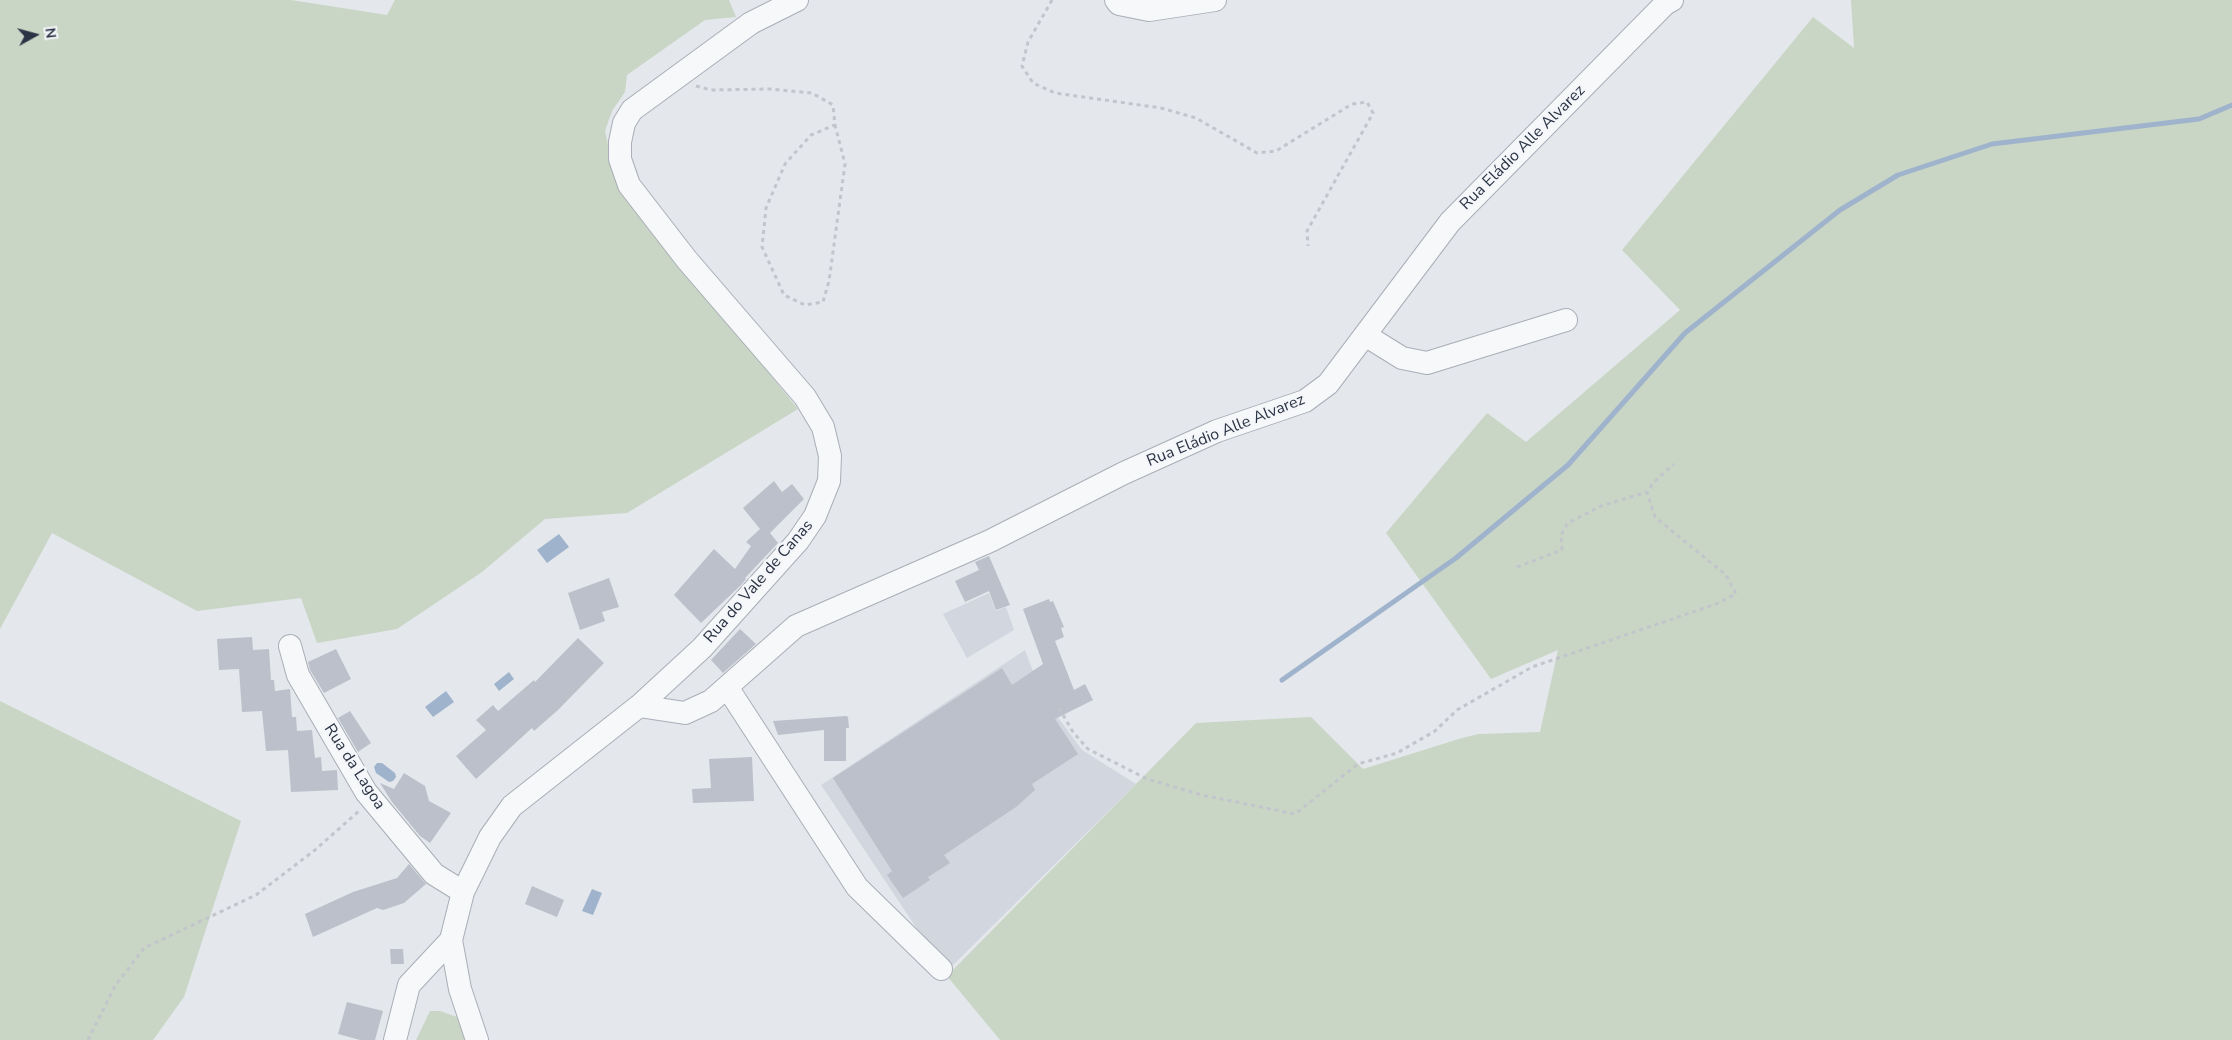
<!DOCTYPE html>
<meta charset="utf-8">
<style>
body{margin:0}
#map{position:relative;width:2232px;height:1040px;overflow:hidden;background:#e4e7ec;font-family:"Nunito Sans",sans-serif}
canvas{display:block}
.north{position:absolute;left:10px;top:10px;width:50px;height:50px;-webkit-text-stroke:4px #f4f6f9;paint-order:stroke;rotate:83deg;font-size:14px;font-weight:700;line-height:20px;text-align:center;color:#2b3445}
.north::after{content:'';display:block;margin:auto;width:18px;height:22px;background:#2b3445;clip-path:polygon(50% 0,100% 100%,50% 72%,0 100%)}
</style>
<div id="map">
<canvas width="2232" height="1040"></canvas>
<div class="north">N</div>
</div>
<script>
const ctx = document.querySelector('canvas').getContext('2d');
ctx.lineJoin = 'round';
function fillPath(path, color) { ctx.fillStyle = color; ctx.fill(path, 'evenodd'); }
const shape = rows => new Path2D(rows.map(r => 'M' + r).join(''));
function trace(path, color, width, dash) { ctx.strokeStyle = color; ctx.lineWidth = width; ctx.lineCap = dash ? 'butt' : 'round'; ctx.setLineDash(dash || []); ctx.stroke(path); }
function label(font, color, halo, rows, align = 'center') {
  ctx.font = font + ' "Nunito Sans",sans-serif'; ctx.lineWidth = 5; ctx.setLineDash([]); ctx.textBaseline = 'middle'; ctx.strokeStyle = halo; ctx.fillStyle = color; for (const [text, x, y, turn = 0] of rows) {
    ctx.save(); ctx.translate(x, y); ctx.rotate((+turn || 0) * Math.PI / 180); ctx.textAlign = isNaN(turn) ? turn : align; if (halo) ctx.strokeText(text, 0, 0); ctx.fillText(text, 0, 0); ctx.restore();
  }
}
const built = shape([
 [989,593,996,611,1006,607,1014,630,967,658,943,614],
 [1025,650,1036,679,1054,712,1082,750,1136,784,946,972,821,785]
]);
const green = shape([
 [0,0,291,0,387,15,395,0,729,0,736,17,705,20,627,75,625,92,612,111,605,131,613,167,681,264,798,409,627,513,545,519,482,572,397,629,317,643,301,598,197,611,52,533,0,629],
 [1851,0,2232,0,2232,1040,1000,1040,947,976,1196,723,1311,717,1363,769,1462,738,1479,734,1540,732,1558,650,1491,679,1386,533,1487,413,1526,442,1680,310,1622,250,1813,17,1854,48],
 [0,701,241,821,184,997,153,1040,0,1040],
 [430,1011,440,1011,457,1017,478,1040,416,1040]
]);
const water = shape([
 [559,534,569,547,547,563,537,550],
 [509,672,514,679,499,691,494,684],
 [446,691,454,702,433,717,425,707],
 [377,763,382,763,395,773,396,777,393,781,389,782,376,773,374,767],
 [592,889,602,893,593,915,582,911]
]);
const stream = shape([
 [1282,680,1456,558,1568,465,1685,333,1840,210,1898,175,1992,144,2199,119,2232,105]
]);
const building = shape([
 [774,481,782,492,792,484,804,499,770,533,778,543,745,578,746,579,742,584,701,623,674,595,714,549,735,569,751,546,746,542,760,529,743,508],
 [989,556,1010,605,996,610,989,591,965,602,955,581,979,570,975,562],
 [609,578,619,607,602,612,605,621,580,630,568,593],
 [1049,599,1050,602,1053,601,1064,627,1061,628,1064,637,1055,641,1074,690,1085,684,1093,700,1055,719,1078,754,1032,784,1035,790,1016,807,944,855,950,863,928,877,930,880,903,898,887,875,892,871,833,778,1002,668,1012,685,1043,664,1023,609],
 [740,629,756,644,723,673,711,660],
 [252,637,253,650,269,649,271,680,274,680,275,691,290,689,292,717,296,717,297,731,312,730,315,758,321,757,322,771,337,770,338,790,291,792,288,750,266,751,262,711,242,712,239,669,219,670,217,639],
 [578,638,604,663,558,710,534,731,532,728,476,779,456,756,486,730,476,720,493,705,498,711,534,680,535,682],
 [336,649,351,679,324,693,310,670,308,662],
 [350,711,371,743,358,752,338,718],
 [846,716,848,717,849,728,846,728,846,761,824,761,824,730,778,735,773,721],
 [752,757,754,801,693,803,692,789,711,788,709,759],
 [404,773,425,786,429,801,451,813,430,843,420,836,392,802,380,783,394,789],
 [409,864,426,884,404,903,383,910,377,908,313,937,305,914,353,892,397,878],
 [532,886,564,900,557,917,525,904],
 [390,949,403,949,404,964,391,964],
 [347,1002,383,1011,375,1040,360,1040,338,1034]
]);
const path = shape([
 [1052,0,1028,42,1022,66,1033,83,1055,93,1161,108,1196,118,1257,153,1276,151,1352,104,1367,102,1373,113,1307,231,1308,246],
 [696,86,711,90,770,89,812,93,833,105,835,125,811,135,785,164,766,208,762,247,784,295,805,305,823,302,829,281,845,164,835,125],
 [1517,567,1562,550,1561,535,1568,523,1601,506,1647,492],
 [1059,708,1073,732,1088,749,1147,779,1202,795,1295,814,1358,764,1397,753,1435,731,1457,710,1532,667,1716,604,1736,594,1726,575,1655,517,1647,492,1654,482,1674,464],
 [88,1040,115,986,144,948,256,895,315,850,359,811]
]);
const minor = shape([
 [1116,0,1119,4,1149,10,1215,0],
 [1365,335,1402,358,1427,363,1566,320],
 [290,646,298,675,366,792,434,874,463,892],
 [727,687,857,887,941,969],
 [639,706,685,713,711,701,796,626,990,541,1124,473,1217,431,1305,401,1328,384,1450,222,1665,4,1672,0],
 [395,1040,409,985,451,940],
 [477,1040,460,989,451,940,463,892,490,837,512,806,639,706,702,648,798,541,815,516,829,481,830,456,823,427,805,397,687,260,629,185,620,159,620,142,624,123,632,110,751,23,797,0]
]);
const streetNames = [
 ["Rua Eládio Alle Alvarez",1523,148,-45],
 ["Rua Eládio Alle Alvarez",1226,431,-22],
 ["Rua do Vale de Canas",759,582,-49],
 ["Rua da Lagoa",354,767,57]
];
fillPath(built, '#d2d6de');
fillPath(green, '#c9d6c5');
fillPath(water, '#9fb4cc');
trace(stream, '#9fb4cc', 5);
fillPath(building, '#bbc0ca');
trace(minor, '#a9aeb7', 24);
trace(path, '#c2c5cb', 3, [4, 4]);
trace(minor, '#f7f8fa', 22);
label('16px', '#2b3445', '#f4f6f9', streetNames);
</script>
